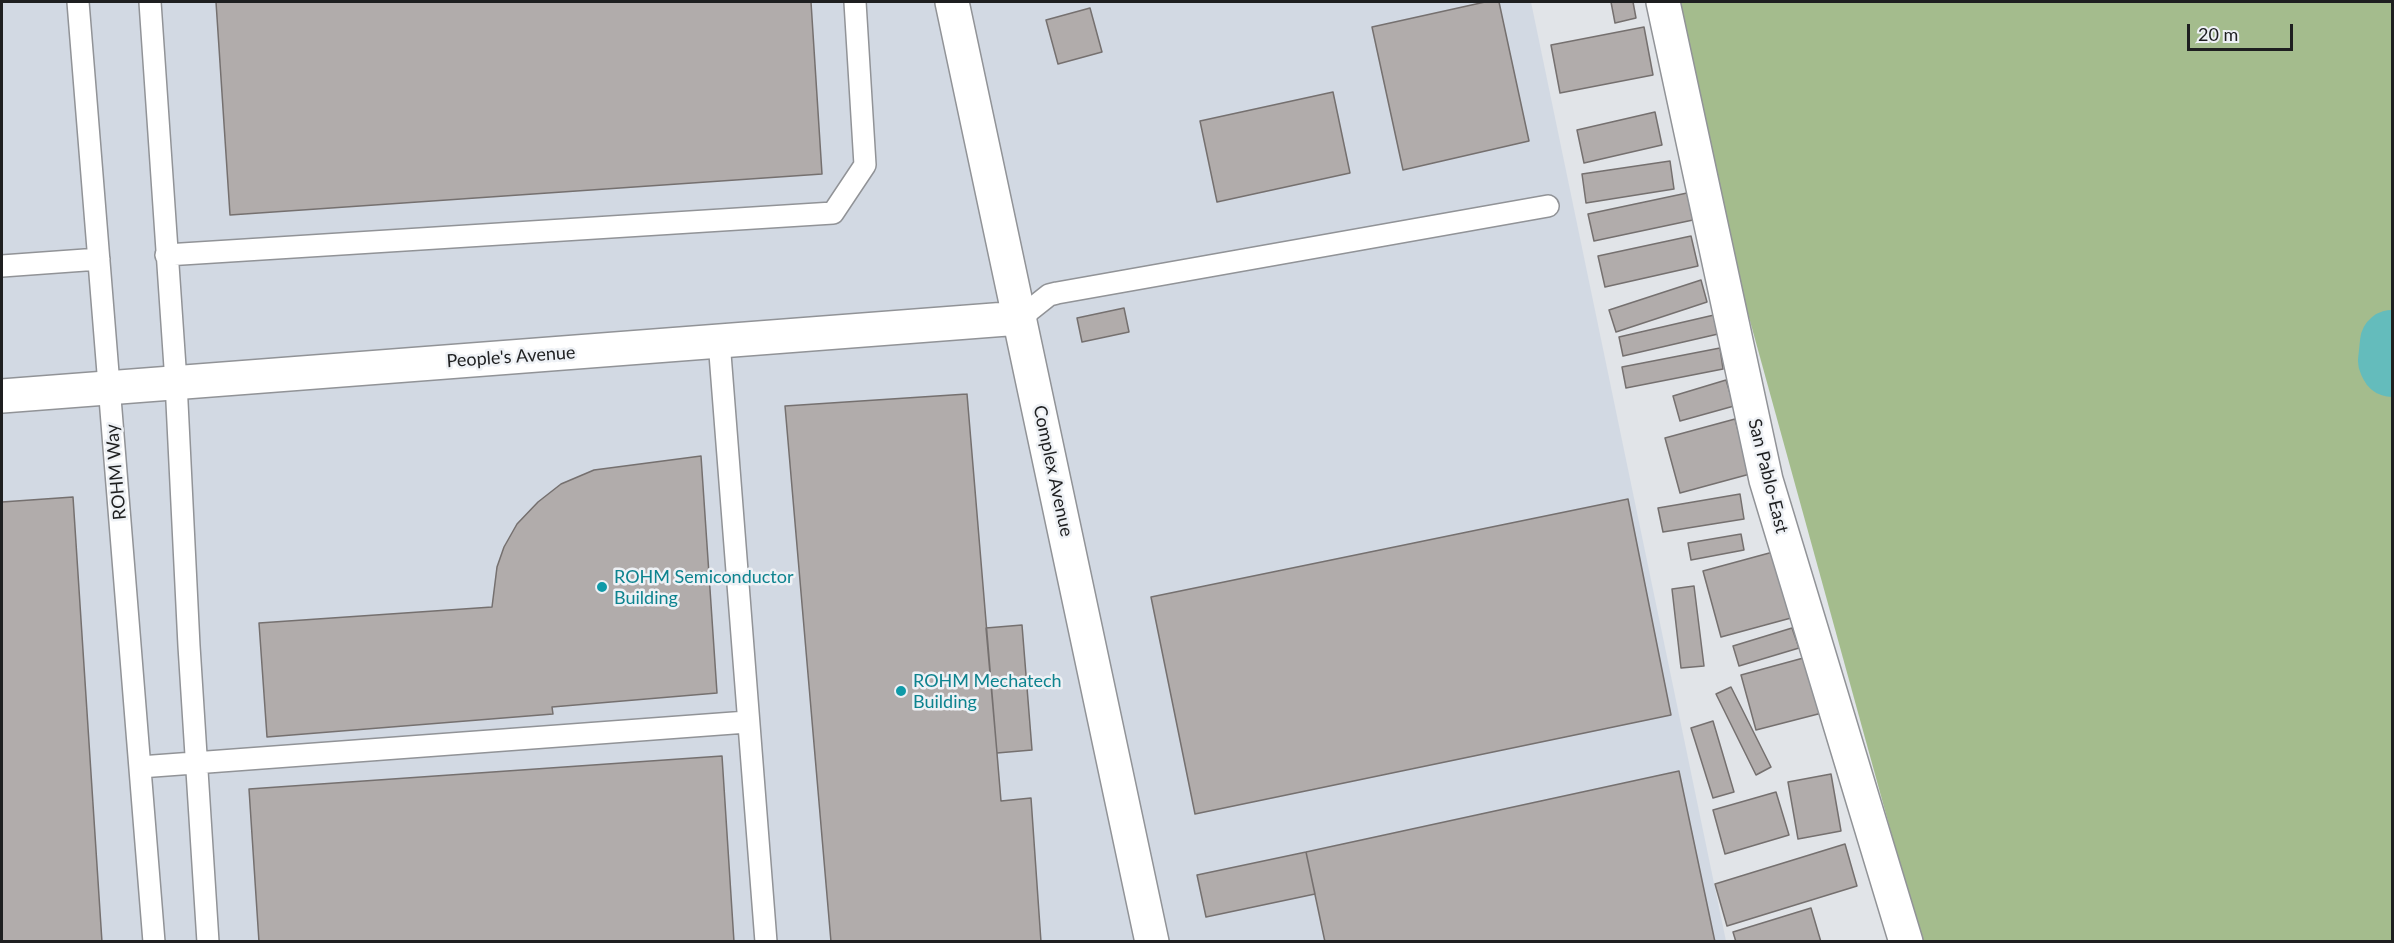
<!DOCTYPE html>
<style>
body{margin:0}
#map{position:relative;width:2394px;height:943px;overflow:hidden;background:#e1e4e8;font-family:Lato,sans-serif}
canvas{display:block}
.frame{position:absolute;inset:0;border:3px solid #1e1f20;pointer-events:none}
.scale{position:absolute;left:2187px;top:24px;width:106px;height:27px;box-sizing:border-box;border:3px solid #1e1f20;border-top:0;padding-left:8px;font-size:18px;line-height:21px;white-space:nowrap;color:#1e1f20;-webkit-text-stroke:4px #eef1f5;paint-order:stroke}
</style>
<div id="map">
<canvas width="2394" height="943"></canvas>
<div class="frame"></div>
<div class="scale">20 m</div>
</div>
<script>
const ctx = document.querySelector('canvas').getContext('2d');
ctx.lineJoin = 'round';
function fillPath(path, color) { ctx.fillStyle = color; ctx.fill(path, 'evenodd'); }
const shape = rows => new Path2D(rows.map(r => 'M' + r).join(''));
function trace(path, color, width, dash) { ctx.strokeStyle = color; ctx.lineWidth = width; ctx.lineCap = dash ? 'butt' : 'round'; ctx.setLineDash(dash || []); ctx.stroke(path); }
function label(font, color, halo, rows, align = 'center') {
  ctx.font = font + ' Lato,sans-serif'; ctx.lineWidth = 5; ctx.setLineDash([]); ctx.textBaseline = 'middle'; ctx.strokeStyle = halo; ctx.fillStyle = color; for (const [text, x, y, turn = 0] of rows) {
    ctx.save(); ctx.translate(x, y); ctx.rotate((+turn || 0) * Math.PI / 180); ctx.textAlign = isNaN(turn) ? turn : align; if (halo) ctx.strokeText(text, 0, 0); ctx.fillText(text, 0, 0); ctx.restore();
  }
}
const built = shape([
 [2,2,1531,2,1726,941,2,942]
]);
const green = shape([
 [1679,2,2392,2,2392,941,1921,941,1723,223]
]);
const river = shape([
 [2392,342,2390,361,2392,365]
]);
const building = shape([
 [216,2,811,2,822,174,230,215,216,2],
 [1485,2,1499,2,1529,141,1403,170,1372,27,1485,2],
 [1611,2,1633,2,1636,18,1615,23,1611,2],
 [1090,8,1102,52,1058,64,1046,20,1090,8],
 [1644,27,1653,75,1560,93,1551,45,1644,27],
 [1333,92,1350,173,1217,202,1200,121,1333,92],
 [1655,112,1662,145,1584,163,1577,130,1655,112],
 [1670,161,1674,189,1586,203,1582,174,1670,161],
 [1687,193,1693,220,1594,241,1588,214,1687,193],
 [1691,236,1698,266,1605,287,1598,256,1691,236],
 [1701,280,1707,302,1616,332,1609,310,1701,280],
 [1124,308,1129,332,1082,342,1077,318,1124,308],
 [1714,315,1718,334,1623,356,1619,337,1714,315],
 [1720,348,1723,369,1626,388,1622,367,1720,348],
 [1726,380,1734,406,1680,421,1673,396,1726,380],
 [967,394,1001,801,1031,798,1041,942,831,942,785,406,967,394],
 [1735,419,1750,474,1680,493,1665,438,1735,419],
 [701,456,717,693,552,707,553,714,267,737,259,623,492,607,497,567,504,547,517,524,538,502,561,484,594,470,701,456],
 [1740,494,1744,519,1663,532,1658,508,1740,494],
 [73,497,102,942,2,942,2,502,73,497],
 [1628,499,1671,715,1195,814,1151,597,1628,499],
 [1741,534,1744,550,1691,560,1688,543,1741,534],
 [1773,552,1791,618,1721,637,1703,571,1773,552],
 [1694,586,1704,666,1681,668,1672,589,1694,586],
 [1022,625,1032,750,997,753,986,628,1022,625],
 [1792,628,1799,648,1739,666,1733,646,1792,628],
 [1807,657,1822,713,1756,730,1741,675,1807,657],
 [1731,687,1771,767,1756,775,1716,694,1731,687],
 [1713,721,1734,792,1713,798,1691,728,1713,721],
 [722,756,734,942,259,942,249,789,722,756],
 [1679,771,1715,942,1325,942,1306,852,1679,771],
 [1831,774,1841,831,1798,839,1788,782,1831,774],
 [1776,792,1789,835,1725,854,1713,810,1776,792],
 [1845,844,1857,886,1727,926,1715,884,1845,844],
 [1306,852,1315,894,1206,917,1197,875,1306,852],
 [1811,908,1821,942,1736,942,1733,932,1811,908]
]);
const lane = shape([
 [78,2,154,942],
 [150,2,176,382,189,646,208,942],
 [166,255,833,213,865,165,855,2],
 [2,266,99,259],
 [1020,318,1049,295,1057,293,1548,206],
 [719,341,766,942],
 [140,767,747,722]
]);
const street = shape([
 [952,2,1152,942],
 [1663,2,1766,480,1906,942],
 [2,396,1020,318]
]);
const markers = [
 [602,587,6,"#0f9aa8"],
 [901,691,6,"#0f9aa8"]
];
const streetNames = [
 ["People's Avenue",511,357,-4],
 ["Complex Avenue",1053,471,78],
 ["ROHM Way",116,472,-95],
 ["San Pablo-East",1768,476,76]
];
const cultureNames = [
 ["ROHM Semiconductor",614,577],
 ["Building",614,598],
 ["ROHM Mechatech",913,681],
 ["Building",913,702]
];
fillPath(built, '#d2d9e3');
fillPath(green, '#a4bc8d');
trace(river, '#64bcbc', 64);
fillPath(building, '#b1acab');
trace(building, '#75706f', 1.5);
trace(lane, '#919397', 24);
trace(street, '#919397', 36);
trace(lane, '#fff', 21);
trace(street, '#fff', 33);
for (const [x, y, r, color] of markers) { const dot = new Path2D(); dot.arc(x, y, r, 0, 2 * Math.PI); ctx.fillStyle = color; ctx.fill(dot); trace(dot, '#eef1f5', 2); }
label('18px', '#1e1f20', '#eef1f5', streetNames);
label('18px', '#0d838f', '#eef1f5', cultureNames, 'left');
</script>
